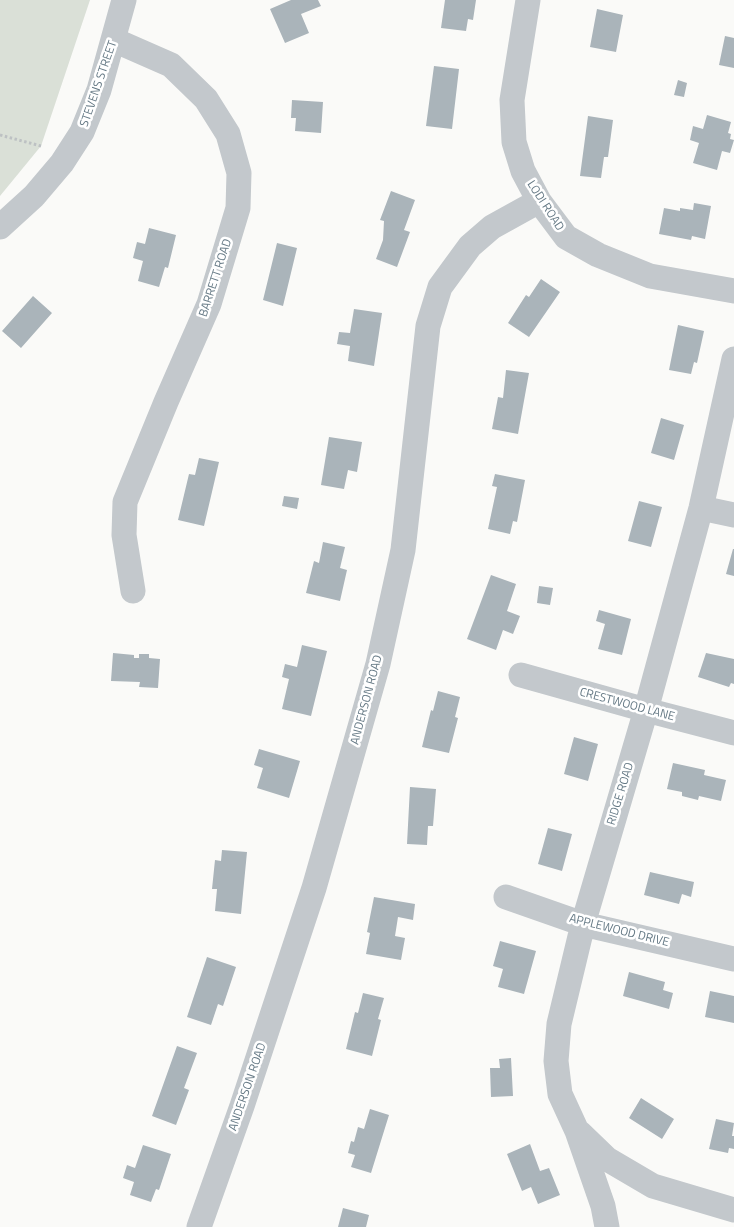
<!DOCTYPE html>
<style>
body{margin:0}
canvas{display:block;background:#fafaf8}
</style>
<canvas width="734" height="1227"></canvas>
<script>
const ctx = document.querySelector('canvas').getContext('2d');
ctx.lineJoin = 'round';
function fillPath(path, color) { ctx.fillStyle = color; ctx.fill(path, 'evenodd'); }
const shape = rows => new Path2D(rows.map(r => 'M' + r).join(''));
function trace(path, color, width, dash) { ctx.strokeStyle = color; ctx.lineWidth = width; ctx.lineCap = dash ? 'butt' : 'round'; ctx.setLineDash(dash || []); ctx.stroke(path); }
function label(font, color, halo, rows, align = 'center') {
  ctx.font = font + ' "Titillium Web",sans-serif'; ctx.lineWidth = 5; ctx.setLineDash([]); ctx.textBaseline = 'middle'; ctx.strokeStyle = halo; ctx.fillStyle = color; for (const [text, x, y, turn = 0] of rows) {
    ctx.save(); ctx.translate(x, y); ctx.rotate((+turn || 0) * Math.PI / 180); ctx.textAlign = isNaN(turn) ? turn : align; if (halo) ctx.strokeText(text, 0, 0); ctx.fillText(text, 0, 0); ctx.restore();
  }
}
const green = shape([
 [0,0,90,0,41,146,0,196]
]);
const building = shape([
 [291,0,318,0,321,6,301,14,309,33,285,43,270,9],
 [445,0,476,0,473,20,468,19,466,31,441,28],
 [597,9,623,15,616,52,590,47],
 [725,36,734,38,734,68,719,65],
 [434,66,459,69,452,129,426,126],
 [678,80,687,83,684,97,674,95],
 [292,100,323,102,321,133,295,131,296,118,291,118],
 [707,115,731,122,728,133,731,134,730,139,734,140,730,153,722,151,717,170,693,163,699,143,690,140,693,126,703,129],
 [588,116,613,120,608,157,604,157,601,178,580,176],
 [391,191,415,200,404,230,410,232,397,267,376,259,383,240,384,221,380,220],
 [694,203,711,206,705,239,692,236,691,240,659,234,664,208,680,211,680,208,693,210],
 [149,228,176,235,168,268,165,267,159,287,138,281,143,261,133,258,137,242,145,244],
 [277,243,297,248,283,306,263,300],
 [541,279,560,292,529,337,508,323,526,295,529,297],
 [33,296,52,313,21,348,2,331],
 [354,309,382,313,374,366,348,361,350,346,337,344,339,332,350,333],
 [678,325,704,331,697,363,694,362,691,374,669,370],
 [506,370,529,373,518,434,492,429,498,397,503,398],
 [661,418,684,425,674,460,651,453],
 [329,437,362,442,357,472,348,470,344,489,321,485],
 [199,458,219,462,204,526,178,520,189,474,195,475],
 [495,474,525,480,517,522,513,521,510,534,488,529,497,487,492,486],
 [284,496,299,498,297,509,282,506],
 [639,501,662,507,651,547,628,541],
 [323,542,345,547,340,568,347,570,340,601,306,593,314,561,319,563],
 [733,549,734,549,734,576,726,574],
 [491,575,516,584,507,611,520,616,513,634,503,630,496,650,467,639],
 [539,586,553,588,550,605,537,603],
 [599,610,631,619,622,655,598,649,605,624,596,621],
 [302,645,327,651,311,716,282,709,289,679,282,677,285,664,297,667],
 [113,653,134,655,134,658,139,658,139,654,149,654,149,658,160,659,158,688,139,687,140,682,111,681],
 [706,653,734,659,734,684,731,683,729,687,698,677],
 [438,691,460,697,455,717,458,718,449,753,422,747,431,710,433,711],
 [574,737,598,744,588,781,564,774],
 [259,749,300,761,289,798,257,788,263,768,254,765],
 [673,763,705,770,704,775,726,780,721,801,699,796,698,800,682,796,682,792,667,789],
 [410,787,436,789,433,826,428,826,427,845,407,844],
 [548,828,572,834,562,871,538,864],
 [222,850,247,852,241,914,215,911,217,889,212,889,215,860,221,861],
 [650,872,694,882,691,897,682,894,679,904,644,895],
 [374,897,415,904,413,920,398,917,395,936,405,938,401,960,366,954,370,933,367,932],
 [500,941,536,951,524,994,498,987,503,969,493,966],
 [207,957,236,967,223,1006,218,1004,211,1025,187,1017],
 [629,972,665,982,663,990,673,993,669,1009,623,996],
 [710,991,734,996,734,1023,705,1017],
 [363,993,384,998,378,1019,381,1020,372,1056,346,1049,355,1012,358,1013],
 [177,1046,197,1053,184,1088,189,1090,176,1125,152,1116],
 [511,1058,513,1096,491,1097,490,1068,500,1068,499,1059],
 [641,1098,674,1119,662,1139,629,1118],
 [370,1109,389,1115,371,1173,351,1167,355,1155,348,1153,351,1141,354,1142,358,1127,364,1129],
 [716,1119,734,1123,732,1136,734,1136,734,1149,729,1148,728,1153,709,1149],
 [530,1144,540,1171,549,1168,560,1195,538,1204,531,1187,522,1191,507,1154],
 [143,1145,171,1154,159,1190,156,1189,151,1202,130,1195,134,1182,123,1178,127,1165,135,1168],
 [343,1208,369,1215,366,1227,338,1227]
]);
const path = shape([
 [0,135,41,146]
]);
const minor = shape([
 [528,0,512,100,514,142,523,171,539,201,566,237,598,255,650,276,734,291],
 [114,40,171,65,206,99,228,134,239,173,238,208,209,304,166,402,125,502,124,535,133,591],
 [0,227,34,196,62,163,82,132,99,90,124,0],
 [701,508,734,515],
 [521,675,646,710,734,733],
 [506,897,583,924,734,959],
 [580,1133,607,1159,653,1186,734,1210],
 [199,1227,242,1106,314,888,378,664,403,550,428,326,440,287,470,246,492,227,539,201],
 [607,1227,603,1206,577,1131,560,1094,556,1061,559,1024,583,924,646,710,701,508,734,359]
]);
const streetNames = [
 ["STEVENS STREET",99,84,-71],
 ["LODI ROAD",545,206,57],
 ["BARRETT ROAD",216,278,-72],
 ["ANDERSON ROAD",367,700,-75],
 ["CRESTWOOD LANE",627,705,15],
 ["RIDGE ROAD",621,794,-73],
 ["APPLEWOOD DRIVE",619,931,14],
 ["ANDERSON ROAD",248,1087,-71]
];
fillPath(green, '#dae0d7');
fillPath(building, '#aab4ba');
trace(path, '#bdc1c3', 3, [2.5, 2.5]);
trace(minor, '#c3c8cc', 25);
label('12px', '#647884', '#fff', streetNames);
</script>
